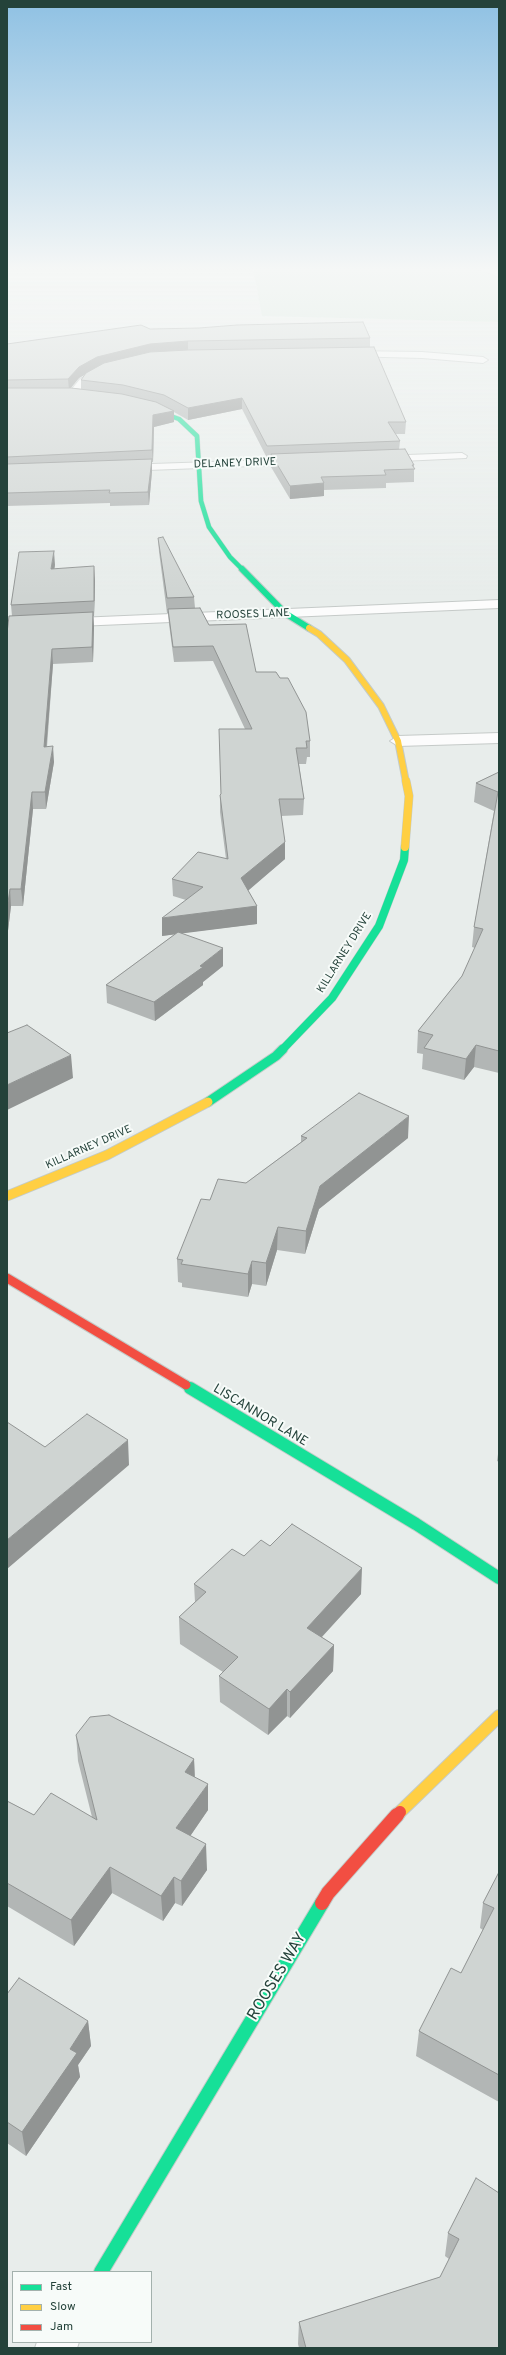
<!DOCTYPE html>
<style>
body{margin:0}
#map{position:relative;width:506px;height:2355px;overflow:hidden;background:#e8edeb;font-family:Overpass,sans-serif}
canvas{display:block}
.frame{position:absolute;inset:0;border:8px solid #24423a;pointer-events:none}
.legend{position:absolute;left:12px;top:2271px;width:140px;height:72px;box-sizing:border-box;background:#f7fbf9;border:1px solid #a3b1ad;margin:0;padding:5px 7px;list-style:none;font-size:12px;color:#24423a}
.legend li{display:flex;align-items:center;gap:8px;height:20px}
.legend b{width:20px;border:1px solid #a3b1ad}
</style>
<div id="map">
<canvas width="506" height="2355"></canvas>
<div class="frame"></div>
<ul class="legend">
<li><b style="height:5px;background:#16e098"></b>Fast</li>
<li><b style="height:5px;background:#ffcf43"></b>Slow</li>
<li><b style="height:5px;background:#f24e42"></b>Jam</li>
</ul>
</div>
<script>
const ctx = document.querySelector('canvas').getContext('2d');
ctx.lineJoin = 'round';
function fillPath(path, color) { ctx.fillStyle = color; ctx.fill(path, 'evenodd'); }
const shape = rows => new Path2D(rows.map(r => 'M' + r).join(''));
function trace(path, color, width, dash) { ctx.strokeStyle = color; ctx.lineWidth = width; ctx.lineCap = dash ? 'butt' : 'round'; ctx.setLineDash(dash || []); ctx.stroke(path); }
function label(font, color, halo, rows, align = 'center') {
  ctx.font = font + ' Overpass,sans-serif'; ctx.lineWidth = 4; ctx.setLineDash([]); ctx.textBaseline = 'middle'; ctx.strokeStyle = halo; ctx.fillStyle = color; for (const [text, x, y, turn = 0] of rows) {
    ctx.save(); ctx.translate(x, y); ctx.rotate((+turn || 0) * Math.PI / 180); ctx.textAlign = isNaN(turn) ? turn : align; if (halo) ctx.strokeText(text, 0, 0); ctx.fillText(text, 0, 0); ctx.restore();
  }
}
const green = shape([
 [253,268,499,268,499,322,262,316]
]);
const street = shape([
 [476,268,489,268,499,272,499,277,476,268],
 [348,351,422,352,483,357,488,360,483,363,422,358,345,356,343,354,348,351],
 [107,366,112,369,110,371,86,383,75,397,69,397,67,395,80,379,107,366],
 [462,453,467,456,466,458,380,462,375,459,380,456,462,453],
 [301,459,305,460,305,464,122,471,117,468,122,465,301,459],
 [499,600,499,608,7,629,7,621,499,600],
 [499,733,499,743,398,746,390,741,398,736,499,733],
 [37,2342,79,2342,77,2348,35,2348,37,2342]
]);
const fastFar5 = shape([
 [145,407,179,419,197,436,201,501,209,527,230,557,243,570]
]);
const fastFar4 = shape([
 [242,569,285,613,309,628]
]);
const fastFar3 = shape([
 [282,1050,332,998,379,926,404,860,405,847]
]);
const fastFar2 = shape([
 [208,1102,276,1056,283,1049],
 [186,1385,192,1389]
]);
const fastFar1 = shape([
 [190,1388,416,1524,499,1578]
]);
const fast = shape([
 [101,2272,322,1903]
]);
const slowFar3 = shape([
 [309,628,319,634,347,660,381,706,398,741,406,782]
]);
const slowFar2 = shape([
 [405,847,409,796,406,781]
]);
const slowFar1 = shape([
 [7,1196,107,1155,208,1102]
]);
const slow = shape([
 [400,1812,499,1716]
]);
const jamFar2 = shape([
 [7,1278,186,1385]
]);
const jamFar1 = shape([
 [397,1816,400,1812]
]);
const jam = shape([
 [322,1903,328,1893,397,1815]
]);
const wall = shape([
 [150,329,370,338,370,347,406,422,405,434,395,434,400,441,399,450,414,465,414,482,386,483,386,488,324,490,324,496,290,499,271,467,271,458,267,458,242,409,188,420,174,412,174,422,154,427,153,462,152,462,152,471,149,505,110,506,110,503,7,506,7,344],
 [85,374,81,380,81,389,71,388,79,378],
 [158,538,194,597,195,608,209,625,256,672,310,741,310,757,307,757,306,764,299,764,304,799,303,815,281,816,285,842,285,859,248,890,257,906,257,924,181,933,223,966,203,982,203,985,155,1021,107,1003,106,985,175,934,162,936,186,900,173,896,172,879,226,859,220,812,220,795,221,795,220,745,245,729,213,661,174,662,169,624,168,613,167,613,159,552],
 [55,565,54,569,95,580,94,616,93,616,94,627,93,662,53,664,47,747,54,762,46,809,33,809,23,906,11,906,7,939,12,616,11,605],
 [499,772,499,1073,474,1067,464,1080,422,1069,423,1054,417,1053,418,1031,462,976,475,948,472,947,474,927,494,811,474,802,476,783],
 [301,1136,408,1138,319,1209,305,1254,277,1250,266,1286,252,1284,248,1297,182,1287,182,1283,178,1282,177,1259,210,1200,246,1183,301,1142],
 [499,1447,499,1462,497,1461],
 [270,1546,361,1594,322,1637,334,1645,333,1671,290,1718,287,1716,268,1735,220,1702,219,1676,223,1672,180,1644,179,1617,195,1602,194,1584,244,1556],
 [76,1735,194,1759,195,1777,208,1810,190,1836,207,1870,182,1906,175,1903,163,1921,112,1893,74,1946,7,1906,7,1801,34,1815,92,1817,78,1761],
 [499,1872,499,2102,416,2056,419,2031,461,1973,483,1930,480,1928,483,1903],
 [7,1994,88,2021,91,2046,78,2065,80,2077,26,2156,7,2143],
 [499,2193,499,2348,299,2348,298,2344,299,2322,440,2277,449,2259,445,2256,448,2233]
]);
const shadedWall = shape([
 [188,341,188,352,97,368,79,378,69,390,68,379,79,367,97,357,150,344],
 [242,398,242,409,188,420,188,408],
 [174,411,174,422,154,427,153,462,152,450,153,415],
 [152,459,152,471,149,505,148,492],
 [324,483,324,496,290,499,290,486],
 [54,551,55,565,52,583,51,569],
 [94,566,95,580,94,616],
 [93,612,94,627,93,662,92,647],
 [52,649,53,664,45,763,44,747],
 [53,746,54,762,46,809,45,792],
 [32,792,33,809,23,906,21,889],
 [285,842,285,859,242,896,241,878],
 [10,889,11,906,7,939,7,909],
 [257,906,257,924,162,936,162,918],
 [223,948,223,966,203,982,203,985,155,1021,154,1002],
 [476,1045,474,1067,464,1080,466,1059],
 [71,1055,73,1078,7,1110,7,1085],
 [409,1116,408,1138,319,1209,305,1254,306,1231,320,1186],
 [278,1227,277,1250,266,1286,266,1263],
 [252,1261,252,1284,248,1297,248,1274],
 [128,1440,129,1465,7,1569,7,1540],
 [362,1568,361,1594,306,1654,307,1628],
 [334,1645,333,1671,290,1718,290,1692],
 [287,1689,287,1716,268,1735,269,1709],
 [194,1759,195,1785,185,1772],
 [208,1784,208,1810,178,1854,176,1828],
 [206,1844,207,1870,182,1906,181,1881],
 [110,1867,112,1893,74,1946,71,1920],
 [174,1877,175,1903,163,1921,161,1896],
 [88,2021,91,2046,78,2065,80,2077,26,2156,22,2132,70,2049]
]);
const building = shape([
 [363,322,370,338,188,341,150,344,97,357,79,367,68,379,7,380,7,344,141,325,150,329,199,328,237,325,363,322],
 [374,347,406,422,388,422,400,441,267,446,242,398,188,408,164,395,123,385,81,380,86,373,104,363,150,352,188,350,374,347],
 [7,388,71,388,122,394,156,402,174,411,153,415,152,450,7,457,7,388],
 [405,449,414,465,412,465,415,469,384,470,386,475,321,477,324,483,290,486,271,454,405,449],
 [152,459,148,492,109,493,110,490,7,493,7,464,152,459],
 [163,537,194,597,167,598,158,538,163,537],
 [54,551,51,569,94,566,94,601,11,605,19,552,54,551],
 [200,608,209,625,246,624,256,672,276,672,280,678,288,678,306,712,310,741,306,741,307,748,296,748,304,799,279,799,285,842,241,878,257,906,162,918,203,887,172,879,198,852,228,859,220,795,221,794,219,729,252,729,213,646,173,647,168,609,200,608],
 [93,612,92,647,52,649,44,747,53,746,45,792,32,792,21,889,10,889,7,909,7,633,9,616,93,612],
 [499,772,499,1051,476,1045,466,1059,424,1048,433,1035,418,1031,462,976,483,929,474,927,498,792,476,783,499,772],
 [178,932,223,948,200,966,203,967,154,1002,106,985,178,932],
 [27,1025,71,1055,7,1085,7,1033,27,1025],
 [359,1093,409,1116,320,1186,306,1231,278,1227,266,1263,252,1261,248,1274,181,1264,183,1260,177,1259,201,1199,210,1200,218,1179,246,1183,307,1138,301,1136,359,1093],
 [87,1414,128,1440,7,1540,7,1422,45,1447,87,1414],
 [292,1524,362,1568,307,1628,334,1645,290,1692,287,1689,269,1709,219,1676,238,1657,179,1617,206,1592,194,1584,232,1549,244,1556,261,1540,270,1546,292,1524],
 [109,1715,194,1759,185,1772,208,1784,176,1828,206,1844,181,1881,174,1877,161,1896,110,1867,71,1920,7,1883,7,1801,34,1815,51,1793,97,1820,76,1735,90,1717,109,1715],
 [499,1872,499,2075,419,2031,451,1968,461,1973,494,1908,483,1903,499,1872],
 [19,1978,88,2021,70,2049,77,2053,22,2132,7,2122,7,1994,19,1978],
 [476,2178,499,2193,499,2348,306,2348,299,2322,440,2277,459,2239,448,2233,476,2178]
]);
const farStreetnames = [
 ["DELANEY DRIVE",235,464,-2],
 ["ROOSES LANE",253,615,-2],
 ["KILLARNEY DRIVE",345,953,-58],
 ["KILLARNEY DRIVE",89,1148,-24]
];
const streetNames = [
 ["LISCANNOR LANE",260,1416,31]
];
const nearStreetnames = [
 ["ROOSES WAY",278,1977,-59]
];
fillPath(green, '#d1e6d8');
trace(street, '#c5cac8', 2);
trace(fastFar5, '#c3cbc8', 5.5);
trace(fastFar4, '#c3cbc8', 8);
trace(fastFar3, '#c3cbc8', 9);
trace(fastFar2, '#c3cbc8', 11);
trace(fastFar1, '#c3cbc8', 14);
trace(fast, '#c3cbc8', 16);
trace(slowFar3, '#c3cbc8', 8);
trace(slowFar2, '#c3cbc8', 9);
trace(slowFar1, '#c3cbc8', 11);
trace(slow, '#c3cbc8', 14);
trace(jamFar2, '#c3cbc8', 11);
trace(jamFar1, '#c3cbc8', 14);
trace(jam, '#c3cbc8', 16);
fillPath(street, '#fcfcfc');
trace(fastFar5, '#16e098', 4.5);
trace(fastFar4, '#16e098', 6);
trace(fastFar3, '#16e098', 8);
trace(fastFar2, '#16e098', 9);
trace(fastFar1, '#16e098', 12);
trace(fast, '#16e098', 14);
trace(slowFar3, '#ffcf43', 6);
trace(slowFar2, '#ffcf43', 8);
trace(slowFar1, '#ffcf43', 9);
trace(slow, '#ffcf43', 12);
trace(jamFar2, '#f24e42', 9);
trace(jamFar1, '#f24e42', 12);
trace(jam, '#f24e42', 14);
fillPath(wall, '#b2b6b5');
fillPath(shadedWall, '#919493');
fillPath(building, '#cfd4d2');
trace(building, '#919493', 1);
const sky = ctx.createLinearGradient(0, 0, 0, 598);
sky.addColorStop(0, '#8fc1e3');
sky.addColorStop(0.45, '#f5f7f6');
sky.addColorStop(1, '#f5f7f600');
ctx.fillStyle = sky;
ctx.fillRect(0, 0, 506, 598);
label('11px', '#24423a', '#f7fbf9', farStreetnames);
label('13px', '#24423a', '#f7fbf9', streetNames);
label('16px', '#24423a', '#f7fbf9', nearStreetnames);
</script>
